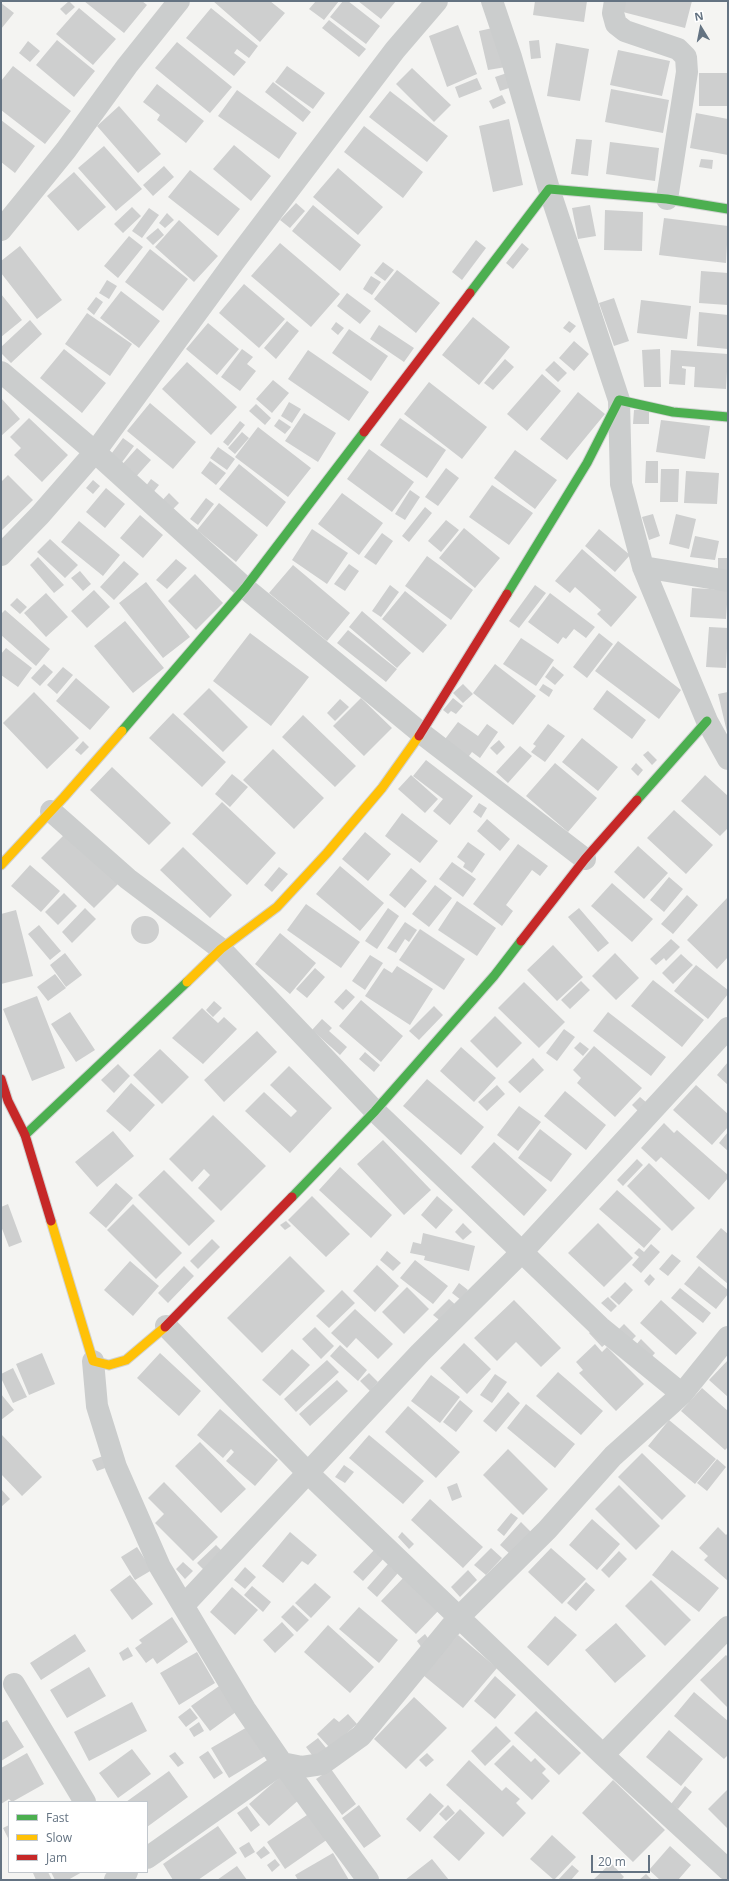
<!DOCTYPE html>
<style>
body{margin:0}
#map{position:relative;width:729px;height:1881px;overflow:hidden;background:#f4f4f2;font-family:"Open Sans",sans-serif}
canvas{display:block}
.frame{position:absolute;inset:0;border:2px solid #647382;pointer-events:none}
.legend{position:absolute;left:8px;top:1801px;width:140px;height:72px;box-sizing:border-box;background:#fff;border:1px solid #c1c7cd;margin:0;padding:5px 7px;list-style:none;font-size:12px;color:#647382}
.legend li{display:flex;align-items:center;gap:8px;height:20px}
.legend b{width:20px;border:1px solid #c1c7cd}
.north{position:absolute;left:681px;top:8px;width:40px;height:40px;-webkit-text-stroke:3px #fff;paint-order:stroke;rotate:350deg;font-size:11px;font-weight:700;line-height:16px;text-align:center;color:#647382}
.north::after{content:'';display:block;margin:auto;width:14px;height:18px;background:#647382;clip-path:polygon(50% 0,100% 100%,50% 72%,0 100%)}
.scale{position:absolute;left:591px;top:1855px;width:59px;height:18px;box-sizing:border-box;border:2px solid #647382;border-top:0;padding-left:5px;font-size:12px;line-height:14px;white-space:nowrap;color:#647382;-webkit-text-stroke:3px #fff;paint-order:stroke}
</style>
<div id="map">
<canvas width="729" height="1881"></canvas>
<div class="frame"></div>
<ul class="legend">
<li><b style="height:5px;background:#4caf50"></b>Fast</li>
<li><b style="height:5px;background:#ffc107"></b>Slow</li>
<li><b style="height:5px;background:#c62828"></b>Jam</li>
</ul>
<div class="north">N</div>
<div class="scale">20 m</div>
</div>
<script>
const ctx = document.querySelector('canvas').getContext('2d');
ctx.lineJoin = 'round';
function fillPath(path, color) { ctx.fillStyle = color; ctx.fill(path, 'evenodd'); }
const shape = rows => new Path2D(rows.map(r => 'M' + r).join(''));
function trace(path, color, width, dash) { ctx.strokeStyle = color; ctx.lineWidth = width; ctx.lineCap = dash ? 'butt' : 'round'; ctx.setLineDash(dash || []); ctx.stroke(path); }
const building = shape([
 [69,1,75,7,66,15,60,9],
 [84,1,142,1,147,5,124,33],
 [213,1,270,1,285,13,260,42],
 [316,1,339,1,324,20,309,9],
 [343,1,348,1,380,26,366,44,330,17],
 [358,1,396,1,381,19],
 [535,1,587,1,584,22,533,15],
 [621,1,692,1,685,28,619,11],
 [1,3,14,13,1,29],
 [79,8,116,39,93,65,56,34],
 [211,8,258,46,249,58,237,49,234,53,246,62,234,76,186,38],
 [329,20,366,49,359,57,322,28],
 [458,25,477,74,447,87,429,36],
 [497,27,506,67,488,70,479,31],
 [57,40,95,71,74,97,36,65],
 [539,40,541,58,531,59,529,41],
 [28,41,40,51,30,62,19,53],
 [177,42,232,87,210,113,155,68],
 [556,43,589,49,580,101,547,96],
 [618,50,670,61,662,96,610,85],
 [13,66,71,111,45,144,1,110,1,81],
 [287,66,325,93,313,109,275,82],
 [412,68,451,105,434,122,396,84],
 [507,73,512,87,500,91,495,77],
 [699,73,728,73,728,106,699,106],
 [477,78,482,89,459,98,455,87],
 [273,82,311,112,303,122,265,92],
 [157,84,204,121,186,143,157,120,160,115,143,102],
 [611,89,669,100,663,133,605,122],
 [237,90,297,133,279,159,218,116],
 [390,91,448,136,427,162,369,117],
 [502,95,506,103,493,109,489,101],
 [119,106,161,154,138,173,97,126],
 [696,113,728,119,728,155,690,148],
 [509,119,523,185,493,192,479,126],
 [1,120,35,146,15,173,1,162],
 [364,126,423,172,403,198,344,152],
 [576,139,592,140,588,176,571,174],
 [610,142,659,148,655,181,606,174],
 [234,145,271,176,251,201,213,169],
 [104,146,142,189,116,211,78,168],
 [701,159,713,160,712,169,699,167],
 [164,166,174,177,153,196,143,185],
 [338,168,383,207,358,235,313,197],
 [190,170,240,209,218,236,168,197],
 [74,172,106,207,78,231,47,196],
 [296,203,305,211,290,228,280,220],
 [313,205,361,245,340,271,292,231],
 [590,205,596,236,578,239,572,208],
 [132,207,141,216,123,233,114,224],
 [149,208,159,215,142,238,132,231],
 [605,210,643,212,642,251,604,250],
 [167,213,174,220,165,228,159,223],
 [664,218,728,226,726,263,659,255],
 [179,220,218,256,194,282,155,247],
 [158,228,164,235,153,245,146,238],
 [129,236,143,247,118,278,104,266],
 [476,240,486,248,462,280,452,272],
 [280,243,340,294,311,327,251,276],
 [522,243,529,249,513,269,506,263],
 [20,246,62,300,37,319,1,273,1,261],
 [150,249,188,279,163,311,125,282],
 [383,262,394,270,385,281,374,273],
 [397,270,440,303,416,333,374,299],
 [701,271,728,273,728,305,699,303],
 [371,276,381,282,372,295,363,289],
 [107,280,117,286,109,299,99,293],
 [244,284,285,319,259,348,219,313],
 [121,291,160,321,139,348,100,318],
 [347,293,371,311,360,324,337,306],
 [1,294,22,320,1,337],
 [96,297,103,302,94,315,87,309],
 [614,298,629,341,614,346,599,303],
 [641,300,691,306,687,339,637,333],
 [699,312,728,315,728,349,697,346],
 [87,313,132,344,110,376,65,344],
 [473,317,510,347,479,385,442,355],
 [30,320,42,334,11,363,1,353,1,347],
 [287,321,299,331,276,359,264,348],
 [569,321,576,326,570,333,563,328],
 [336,322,344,328,338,335,331,329],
 [208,323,239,349,217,375,186,349],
 [379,325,414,348,404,362,370,339],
 [349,329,388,356,371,381,332,353],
 [574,341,589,354,574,371,559,358],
 [64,349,106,383,82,413,40,378],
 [242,349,253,357,247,364,256,371,240,391,221,377],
 [660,349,661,387,644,387,642,350],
 [308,350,369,392,349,421,288,379],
 [671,350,728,354,726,389,694,387,695,367,682,366,682,368,686,369,685,385,669,384],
 [505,359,514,367,493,390,484,383],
 [554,361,567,373,558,382,545,370],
 [187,362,237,407,211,435,162,389],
 [542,374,561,391,527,431,507,414],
 [273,380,289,393,272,413,256,399],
 [429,382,487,427,462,459,404,414],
 [578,392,605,414,567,460,540,439],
 [1,398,20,419,1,436],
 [289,402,301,409,292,423,281,416],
 [150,403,196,442,173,469,127,431],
 [256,404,271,418,265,425,249,411],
 [634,410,649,410,649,424,633,424],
 [304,413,336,433,318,462,285,441],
 [29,418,68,455,42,482,14,455,21,448,10,437],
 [400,418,446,450,427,478,380,445],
 [279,419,291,427,285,434,274,426],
 [661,420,710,426,705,459,656,452],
 [240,421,245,425,228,446,223,442],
 [258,427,311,468,288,497,235,457],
 [242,432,249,438,235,454,228,448],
 [123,438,134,446,117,469,106,461],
 [218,447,235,459,227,470,210,458],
 [137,448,151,460,133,480,119,468],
 [369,449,414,482,392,512,347,479],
 [515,450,557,480,535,509,494,478],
 [210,461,226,473,216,485,201,473],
 [646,461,658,461,658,483,645,483],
 [239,464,286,502,267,527,219,489],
 [446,468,459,478,438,506,425,497],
 [661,469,679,469,678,502,660,502],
 [686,471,719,473,717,504,684,503],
 [8,475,33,500,1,531,1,482],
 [151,479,159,485,151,495,143,490],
 [93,480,100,486,93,494,86,488],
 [492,485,533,513,509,545,469,517],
 [106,488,125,504,105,528,86,512],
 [410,490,420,497,405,520,395,514],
 [169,493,179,503,168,514,158,505],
 [342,493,383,523,359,555,318,524],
 [206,498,214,504,198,525,190,519],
 [219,503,258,535,236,562,197,530],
 [425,507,432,513,409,542,402,536],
 [653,514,660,536,649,540,642,517],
 [676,514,696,519,689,549,669,544],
 [140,515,163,535,143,558,120,538],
 [446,520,459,530,441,552,428,541],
 [79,521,120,555,103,576,61,542],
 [464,528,500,558,475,588,439,558],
 [312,529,348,553,327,584,292,560],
 [599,529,630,555,615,572,585,546],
 [382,533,393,541,376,565,364,557],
 [695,536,719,541,715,560,690,557],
 [50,539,78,565,65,578,37,552],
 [582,549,637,597,611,627,597,614,601,610,575,587,570,593,555,581],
 [427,556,473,590,451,620,405,586],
 [38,557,64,585,54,593,30,565],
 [718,558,727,558,727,572,718,572],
 [176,559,187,568,167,589,156,580],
 [124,561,139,574,114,600,100,587],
 [349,564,359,571,345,591,334,584],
 [293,565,350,613,327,641,269,593],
 [80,571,91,584,83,591,71,578],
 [195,574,223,603,196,630,168,601],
 [146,582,190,637,163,658,119,603],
 [390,585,399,592,381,617,372,611],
 [535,585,546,593,519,628,509,621],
 [692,588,728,590,726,619,690,617],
 [94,590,110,607,87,628,71,611],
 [405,591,447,625,423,653,382,619],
 [46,593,68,617,46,637,24,613],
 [550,593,595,627,586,638,574,629,566,639,563,637,558,644,528,622],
 [17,598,27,607,20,614,10,605],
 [5,610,50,649,36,666,1,635,1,614],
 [362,611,411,653,397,668,349,627],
 [125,621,164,668,133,693,94,646],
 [709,627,728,628,726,668,706,667],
 [348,630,397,669,386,682,337,643],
 [250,633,309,677,271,726,213,681],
 [599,633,613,644,587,678,573,667],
 [521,638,554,660,536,686,503,664],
 [618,641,681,690,659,719,595,671],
 [6,648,32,668,18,687,1,675,1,654],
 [44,664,53,672,40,686,31,678],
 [495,664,536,696,513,725,473,693],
 [553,666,564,675,555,685,545,677],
 [63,667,73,675,57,694,47,685],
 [76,678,110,707,90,730,56,701],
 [463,684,473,694,463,703,453,693],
 [543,684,553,690,549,697,539,690],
 [209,688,248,727,223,752,183,714],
 [607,690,646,720,632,739,593,709],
 [34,692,79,738,47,769,3,723],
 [728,692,728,732,727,732,718,694],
 [361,698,392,728,364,756,333,726],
 [453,698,463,706,456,714,451,711,448,714,443,710],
 [340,699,349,707,335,721,327,713],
 [173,713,226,762,202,787,149,738],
 [303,715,356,766,335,787,282,737],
 [458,722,478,736,487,724,498,732,480,758,472,752,466,760,442,743],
 [548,724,565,736,545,762,531,752,536,746,533,744],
 [582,738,618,767,598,791,562,762],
 [499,740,505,747,497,755,490,748],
 [83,741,89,747,81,755,75,750],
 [520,746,532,756,508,783,496,772],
 [273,749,324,798,294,829,243,780],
 [648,751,657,760,652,765,643,755],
 [426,760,473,796,450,825,433,811,443,799,413,776],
 [555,763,597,798,568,832,526,796],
 [636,763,643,770,638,776,631,769],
 [112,767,171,823,149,845,90,790],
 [232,774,248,787,230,807,215,794],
 [411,775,438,799,425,813,398,789],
 [705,775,728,796,728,828,720,836,681,801],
 [222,802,276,853,247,885,192,834],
 [479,803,487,808,481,818,473,812],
 [674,810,713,845,686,874,647,838],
 [402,813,438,841,420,863,385,836],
 [487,819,510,839,500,851,477,831],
 [365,832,391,854,368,881,342,859],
 [65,834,118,884,94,908,41,858],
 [468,842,485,854,472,873,463,867,465,863,457,857],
 [518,844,548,866,540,876,532,870,506,905,513,911,502,926,473,904],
 [638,846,668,873,644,899,614,872],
 [183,847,232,895,210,918,160,870],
 [452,862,476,879,463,897,439,879],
 [30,865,60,891,41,912,11,886],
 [340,866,384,903,360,931,316,894],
 [279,867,288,874,272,892,264,885],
 [411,868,427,881,405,908,389,895],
 [669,877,683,889,664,912,650,900],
 [612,883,653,919,632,942,591,906],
 [435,885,452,898,429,927,412,914],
 [64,893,77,906,58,925,45,912],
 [687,895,698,905,673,934,661,924],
 [728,897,728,957,717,969,687,940],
 [457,901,496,928,477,956,438,930],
 [306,904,360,942,341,968,287,930],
 [85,908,96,919,72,943,62,932],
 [388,908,399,916,377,949,365,941],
 [579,908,609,943,598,952,568,917],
 [16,910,33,976,1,984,1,914],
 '131 930a14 14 0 1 1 28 0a14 14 0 1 1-28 0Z',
 [405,922,417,930,409,942,405,939,396,953,387,948],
 [39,925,61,951,50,960,28,934],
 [420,929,465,959,444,990,399,960],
 [280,933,316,963,290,994,255,964],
 [671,939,680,947,666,961,664,958,656,965,650,959],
 [553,945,583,977,557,1001,527,970],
 [65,953,82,975,66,987,50,965],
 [615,953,639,978,616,1000,592,976],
 [681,954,693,965,673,984,662,973],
 [370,955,383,963,365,990,352,981],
 [696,965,728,990,728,994,708,1019,674,991],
 [397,966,433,989,410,1025,365,996,384,968,392,973],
 [315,968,325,977,307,998,296,989],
 [55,974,66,988,48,1001,37,987],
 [653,980,704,1020,682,1047,631,1006],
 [581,981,590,990,570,1009,561,1000],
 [524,982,565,1022,539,1048,498,1008],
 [346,989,355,997,343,1010,334,1002],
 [37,996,65,1068,32,1081,3,1009],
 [361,1000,403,1036,381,1062,339,1026],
 [214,1001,222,1008,213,1017,206,1010],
 [434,1006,443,1015,419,1040,409,1031],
 [202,1008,218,1023,224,1017,237,1029,203,1064,172,1038],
 [70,1012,95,1050,76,1062,51,1024],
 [608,1012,666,1057,651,1076,593,1031],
 [495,1016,522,1043,497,1068,470,1041],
 [322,1019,332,1028,329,1031,347,1047,340,1055,312,1030],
 [564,1029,575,1037,557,1061,546,1053],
 [257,1031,277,1052,224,1102,204,1080],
 [580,1042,589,1049,583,1056,574,1048],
 [594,1046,642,1088,615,1117,577,1083,581,1078,573,1070],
 [461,1047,496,1078,474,1102,440,1071],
 [160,1049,189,1077,162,1104,133,1075],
 [365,1052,380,1065,374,1072,359,1059],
 [533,1058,544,1070,520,1093,508,1082],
 [728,1062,728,1085,717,1075],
 [118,1064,130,1076,114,1093,101,1080],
 [289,1066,332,1108,290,1153,245,1111,264,1092,291,1117,297,1111,270,1085],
 [427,1079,484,1127,461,1155,403,1106],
 [131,1083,155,1105,130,1132,106,1111],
 [497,1085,505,1094,487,1111,478,1102],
 [696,1085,728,1114,728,1127,712,1145,673,1110],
 [565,1091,606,1125,586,1150,544,1116],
 [640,1097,647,1103,639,1112,632,1105],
 [519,1106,541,1122,518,1151,497,1135],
 [213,1115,266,1166,221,1211,198,1188,210,1175,204,1169,192,1182,169,1159],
 [664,1123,674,1133,677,1130,728,1175,728,1178,709,1200,661,1157,656,1162,641,1148],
 [540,1129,572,1154,551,1182,518,1158],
 [113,1131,134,1156,97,1187,75,1162],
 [728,1132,728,1151,719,1143],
 [383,1140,431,1190,404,1215,357,1164],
 [494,1142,547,1190,524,1216,471,1167],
 [637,1159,643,1165,623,1186,617,1180],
 [649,1163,695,1208,672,1231,627,1186],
 [340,1167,392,1215,371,1238,319,1190],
 [164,1170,215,1221,189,1246,138,1195],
 [116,1183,133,1198,106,1228,89,1213],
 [617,1190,661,1229,644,1248,599,1209],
 [312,1196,350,1234,326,1257,288,1220],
 [437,1196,453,1210,436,1229,421,1215],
 [8,1204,22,1242,9,1247,1,1226,1,1207],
 [133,1204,182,1253,156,1279,107,1230],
 [286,1221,291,1226,285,1230,280,1225],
 [463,1223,472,1232,463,1240,455,1232],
 [598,1223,633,1258,604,1287,568,1253],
 [721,1228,728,1234,728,1284,696,1257],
 [423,1233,475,1246,469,1271,424,1260,425,1256,410,1253,413,1242,421,1244],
 [212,1239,220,1247,198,1269,190,1261],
 [651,1244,660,1252,641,1273,632,1265,639,1257,634,1253,639,1248,644,1252],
 [387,1251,401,1263,393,1271,380,1260],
 [672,1254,681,1261,668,1276,659,1269],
 [290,1256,325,1291,262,1353,227,1318],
 [415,1260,448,1286,433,1304,400,1278],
 [130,1261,159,1286,133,1316,104,1290],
 [377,1265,399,1286,375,1312,353,1291],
 [184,1266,194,1276,168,1303,158,1293],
 [699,1266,728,1290,728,1294,716,1309,684,1284],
 [650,1274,655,1279,649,1286,644,1281],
 [625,1282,633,1290,619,1305,610,1297],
 [459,1283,468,1290,461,1300,452,1293],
 [407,1287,429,1309,404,1334,382,1312],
 [680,1288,711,1313,703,1323,671,1298],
 [342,1290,355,1303,329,1328,316,1316],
 [608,1297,617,1306,611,1312,601,1303],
 [449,1299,458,1307,443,1323,433,1315],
 [514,1300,561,1348,541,1367,516,1342,497,1361,474,1338],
 [661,1300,697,1333,676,1355,640,1323],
 [355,1309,393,1344,378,1359,356,1338,347,1348,331,1333],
 [624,1324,636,1336,628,1344,616,1332],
 [315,1327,334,1346,321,1359,302,1339],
 [595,1327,608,1342,602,1347,589,1333],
 [641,1339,655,1353,647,1362,635,1346],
 [464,1343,491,1369,467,1394,440,1368],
 [595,1344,602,1352,607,1347,644,1384,616,1411,579,1373,583,1370,576,1362],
 [340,1345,367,1370,358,1381,330,1356],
 [292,1349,310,1365,280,1396,262,1380],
 [42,1353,55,1384,29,1395,16,1364],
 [160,1353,201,1391,179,1416,137,1378],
 [327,1360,339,1372,296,1412,284,1399],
 [728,1360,728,1397,709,1380],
 [13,1368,27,1397,13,1403,1,1378,1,1374],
 [558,1372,603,1411,581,1435,536,1396],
 [369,1373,378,1382,370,1391,360,1381],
 [495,1374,507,1382,492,1403,480,1395],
 [431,1375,460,1397,440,1423,411,1401],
 [337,1380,348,1391,310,1426,299,1414],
 [702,1388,728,1411,728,1447,725,1450,681,1411],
 [508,1392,520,1403,496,1432,483,1421],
 [1,1394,14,1410,1,1420],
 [460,1400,473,1411,456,1432,443,1422],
 [526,1404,575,1444,555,1468,507,1428],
 [408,1406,460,1452,436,1478,385,1432],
 [220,1409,278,1460,255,1486,226,1461,234,1452,231,1449,223,1458,197,1435],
 [669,1420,716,1459,695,1484,648,1446],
 [1,1434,42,1477,22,1496,1,1474],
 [369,1435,424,1481,403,1504,349,1458],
 [200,1442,246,1489,221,1513,175,1466],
 [508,1449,548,1489,523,1515,483,1475],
 [642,1453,686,1496,662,1520,618,1477],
 [103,1456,108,1467,97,1471,92,1460],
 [717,1459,726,1467,707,1491,697,1483],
 [344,1465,354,1472,345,1483,335,1477],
 [164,1482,218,1537,193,1561,155,1523,164,1514,148,1498],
 [457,1483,462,1497,452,1501,447,1487],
 [619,1485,660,1526,636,1550,595,1509],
 [1,1489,10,1499,1,1507],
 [430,1499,483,1547,463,1568,411,1520],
 [511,1513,518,1518,504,1536,497,1530],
 [592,1519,620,1544,597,1570,569,1545],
 [521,1522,531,1532,510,1554,500,1545],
 [718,1527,726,1535,728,1533,728,1581,704,1560,708,1556,699,1548],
 [290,1532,317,1555,308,1565,302,1561,283,1583,262,1566],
 [402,1532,414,1544,409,1549,398,1537],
 [216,1545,223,1552,204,1570,197,1563],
 [137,1547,152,1570,135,1580,121,1557],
 [377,1547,386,1556,363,1581,353,1572],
 [491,1548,502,1558,486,1575,474,1565],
 [551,1548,586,1579,562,1604,528,1572],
 [672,1550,719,1588,699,1612,652,1575],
 [619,1551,627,1559,609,1578,601,1570],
 [183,1562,193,1571,185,1579,176,1569],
 [388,1564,398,1573,377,1597,367,1588],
 [245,1567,256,1577,245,1589,234,1580],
 [468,1570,477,1580,460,1597,451,1587],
 [130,1575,153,1604,132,1620,110,1590],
 [406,1575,441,1608,416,1634,381,1601],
 [651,1580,691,1620,665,1646,625,1606],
 [586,1582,595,1590,576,1611,567,1603],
 [315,1583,331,1597,311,1618,295,1603],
 [252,1586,271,1602,263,1612,244,1595],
 [232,1587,258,1610,235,1635,210,1612],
 [293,1605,309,1620,297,1632,281,1617],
 [359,1607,398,1640,379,1663,339,1629],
 [555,1616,577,1635,548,1666,527,1647],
 [172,1617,188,1642,157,1664,153,1658,146,1663,135,1648,142,1643,139,1640],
 [282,1622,294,1635,275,1653,263,1640],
 [616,1623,646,1656,615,1683,585,1650],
 [328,1625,374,1667,350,1693,304,1652],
 [75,1634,86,1651,41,1680,30,1663],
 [425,1634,430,1641,422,1648,417,1641],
 [458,1635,497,1668,463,1708,423,1675],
 [128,1647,133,1656,123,1661,119,1653],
 [197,1652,215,1683,179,1705,160,1673],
 [726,1655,728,1657,728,1708,700,1680],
 [89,1667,106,1696,67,1718,50,1690],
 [495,1676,516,1695,495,1719,474,1701],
 [222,1684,240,1709,210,1731,191,1706],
 [694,1692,728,1721,728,1755,724,1759,674,1716],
 [414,1697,447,1728,406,1769,374,1739],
 [132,1702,147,1731,89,1761,74,1732],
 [190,1708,198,1718,186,1727,178,1717],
 [536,1711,581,1753,559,1775,514,1733],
 [348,1714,357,1724,330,1748,317,1734,334,1718,339,1722],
 [7,1720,24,1747,1,1761,1,1723],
 [199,1722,204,1731,194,1737,189,1729],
 [249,1726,267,1755,229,1778,211,1748],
 [496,1726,511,1741,485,1766,471,1751],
 [669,1730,703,1759,681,1786,646,1757],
 [318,1738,327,1749,315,1759,306,1747],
 [513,1745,531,1762,535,1758,546,1769,542,1773,550,1781,532,1800,494,1764],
 [132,1749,151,1774,118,1798,99,1773],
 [208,1751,223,1773,214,1779,199,1757],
 [175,1752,184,1763,178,1767,169,1756],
 [27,1753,44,1784,12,1802,9,1799,1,1804,1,1768],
 [427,1753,434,1760,426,1767,419,1760],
 [469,1760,502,1791,506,1787,520,1799,516,1803,526,1813,503,1837,446,1785],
 [331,1769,356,1804,342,1815,316,1779],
 [169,1771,188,1797,147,1827,147,1802,126,1802],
 [281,1776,301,1798,269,1826,249,1804],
 [613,1780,665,1830,633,1862,582,1813],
 [685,1786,692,1792,678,1809,671,1804],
 [728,1789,728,1829,708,1809],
 [430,1793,444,1806,420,1832,406,1819],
 [359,1805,381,1836,364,1848,342,1818],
 [448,1805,455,1813,446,1821,439,1814],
 [247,1806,260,1825,251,1832,237,1813],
 [460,1809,485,1833,459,1861,433,1837],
 [310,1813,328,1839,285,1869,267,1842],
 [9,1825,9,1840,3,1828],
 [218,1826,237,1853,198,1880,173,1880,163,1864],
 [552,1835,576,1857,554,1880,530,1859],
 [249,1842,255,1852,245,1858,239,1848],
 [264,1846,270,1853,261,1859,256,1853],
 [670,1846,691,1865,678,1880,660,1880,649,1870],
 [333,1853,349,1880,298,1880,295,1875],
 [275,1859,280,1865,272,1872,267,1865],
 [432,1859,449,1880,405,1880],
 [611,1863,624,1877,621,1880,593,1880],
 [572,1865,579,1871,571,1880,558,1880],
 [237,1866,247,1880,217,1880],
 [35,1872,48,1872,52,1880,36,1880,33,1873],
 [51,1872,82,1872,68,1880,55,1880],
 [646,1874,652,1880,639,1880]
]);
const street = shape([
 [492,1,511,57,549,189,619,400,621,484,643,567,707,721,728,759],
 [615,1,613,13,616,24,625,31,678,49,686,57,687,72,667,199],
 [1,230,66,150,127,66,179,1],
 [1,372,95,452,245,588,421,733,585,859],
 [1,555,40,515,95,452,234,262,395,50,437,1],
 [643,567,728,581],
 [51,811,128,879,221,949,375,1111,600,1327,682,1394],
 [166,1326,309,1474,603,1755,728,1870],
 [93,1361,97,1406,116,1467,160,1567,245,1709,282,1763,368,1880],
 [184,1605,420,1353,523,1251,728,1028],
 [14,1684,85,1802],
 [603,1755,728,1627],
 [147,1858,282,1763,302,1767,322,1764,361,1736,458,1618,547,1530,613,1456,682,1394,728,1337],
 [115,1880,127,1872]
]);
const fast = shape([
 [470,293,549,189,667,199,728,209],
 [507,594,587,463,619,400,673,412,728,417],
 [122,731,245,588,364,432],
 [637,800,707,721],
 [25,1135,187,982],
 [292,1197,375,1111,494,976,521,941]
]);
const slow = shape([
 [1,865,64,797,122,731],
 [187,982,221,949,277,907,327,853,382,788,419,736],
 [51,1221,93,1361,109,1365,126,1360,165,1327]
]);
const jam = shape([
 [364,432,470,293],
 [419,736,507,594],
 [521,941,585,859,637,800],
 [1,1079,8,1101,25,1135,51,1221],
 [165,1327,292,1197]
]);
fillPath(building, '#cecfcf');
trace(fast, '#d0d2d2', 11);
trace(slow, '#d0d2d2', 11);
trace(jam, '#d0d2d2', 11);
trace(street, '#cbcdcd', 22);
trace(fast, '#4caf50', 9);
trace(slow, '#ffc107', 9);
trace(jam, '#c62828', 9);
</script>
